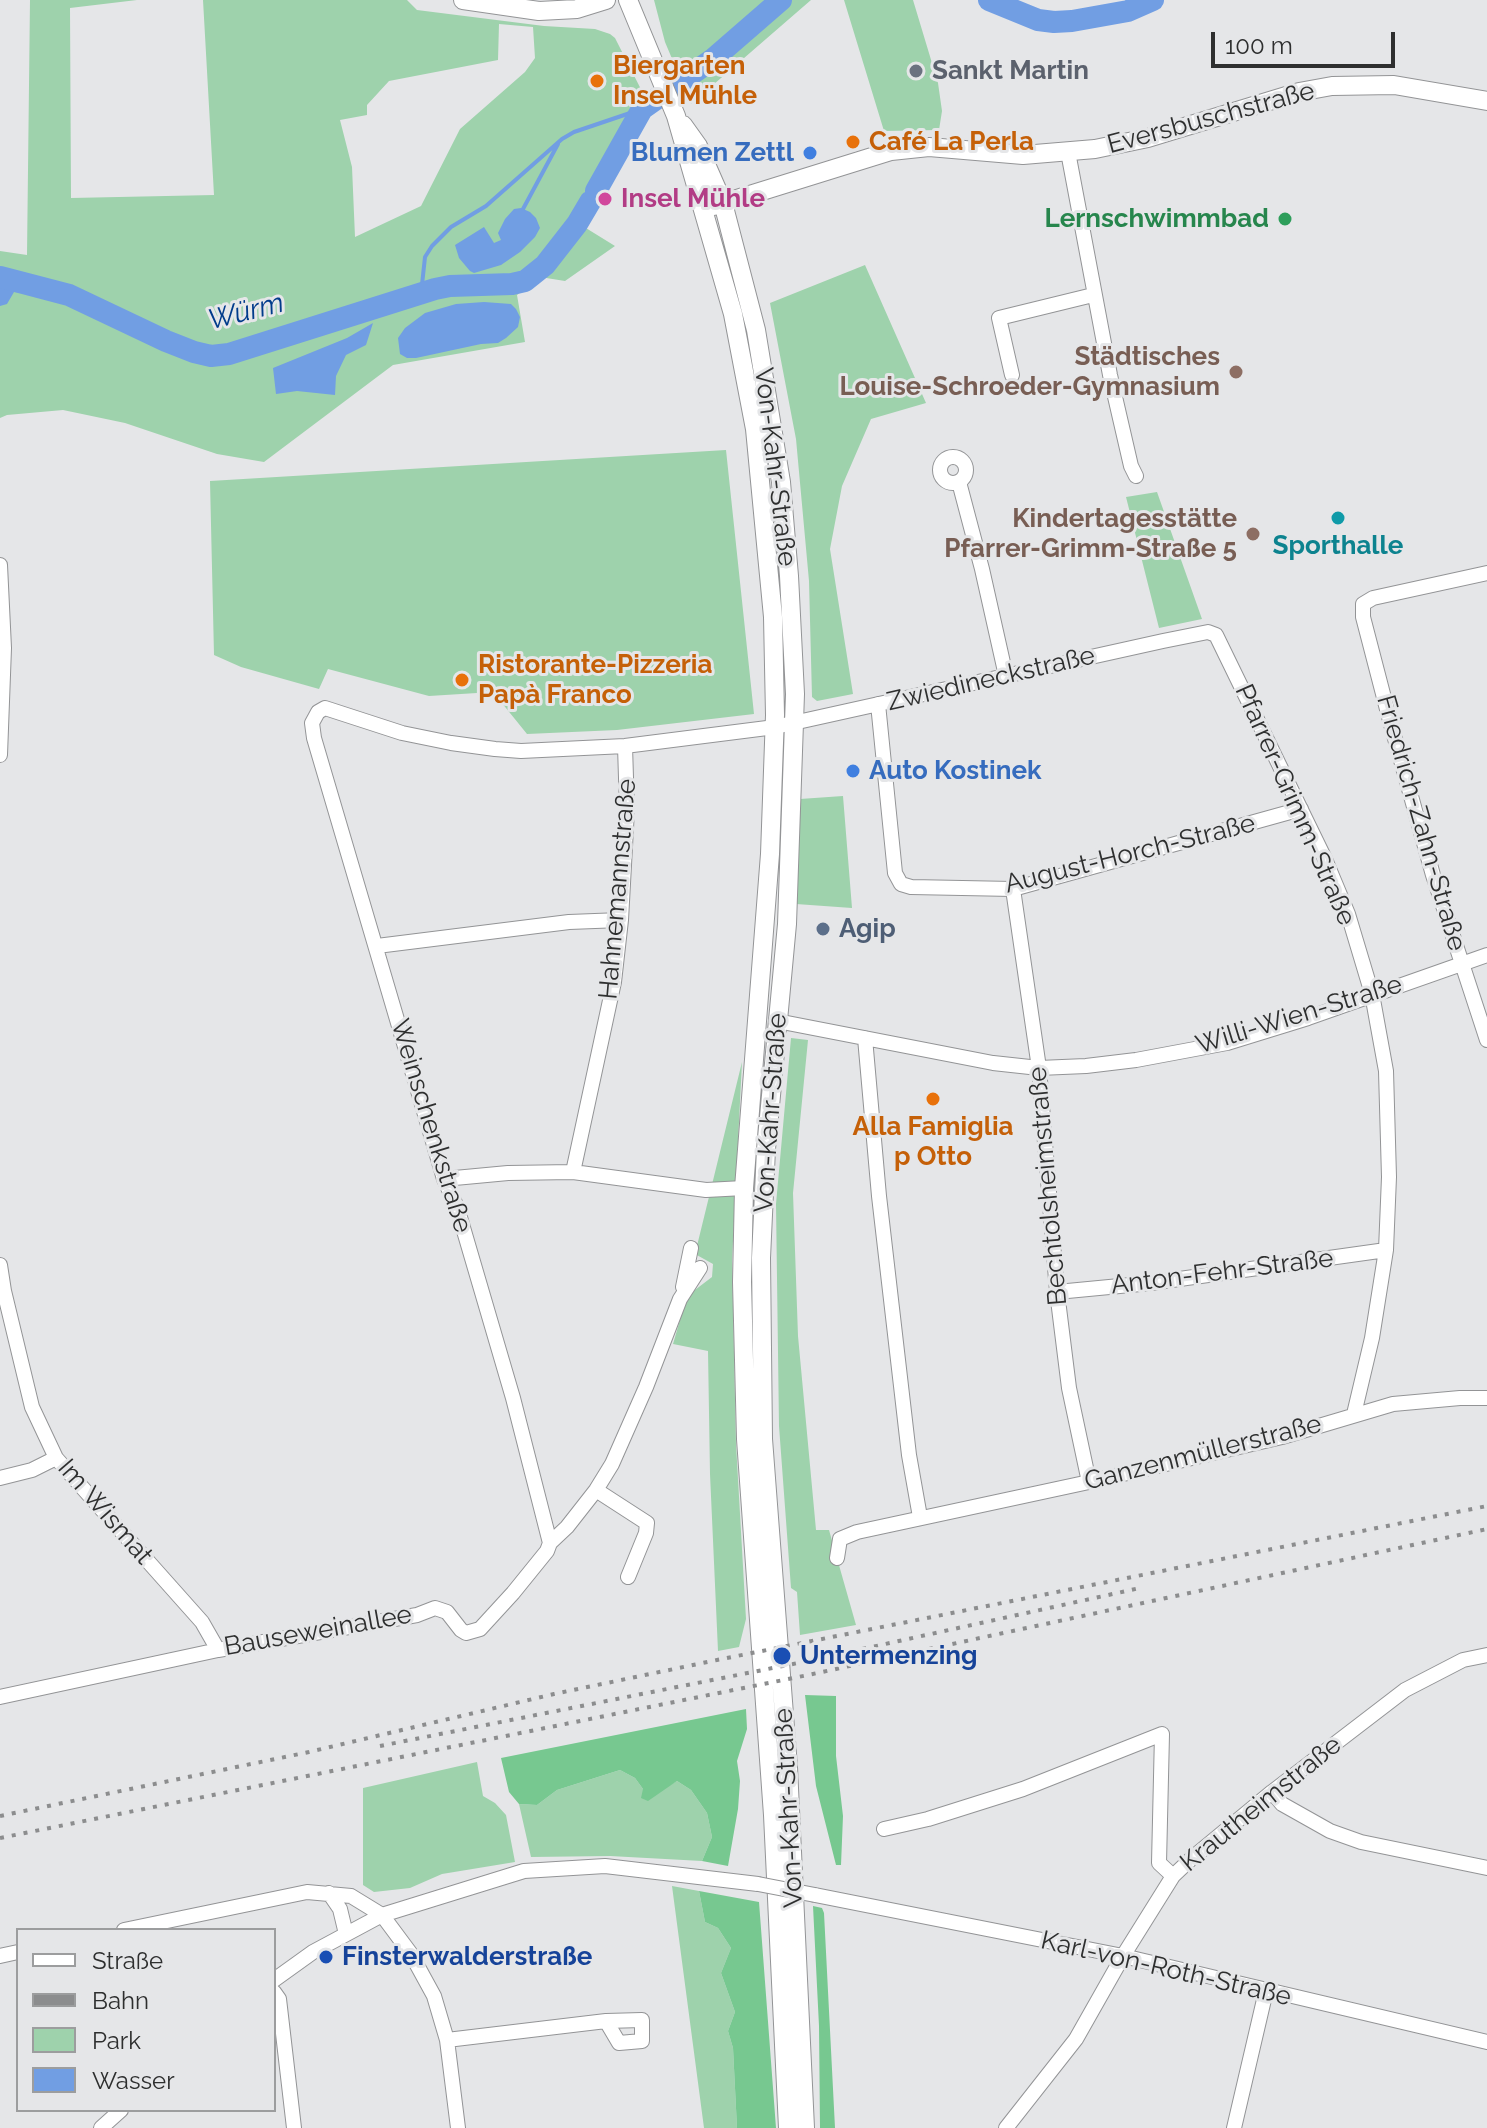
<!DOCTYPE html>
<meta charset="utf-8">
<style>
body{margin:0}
#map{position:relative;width:1487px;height:2128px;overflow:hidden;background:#e5e6e8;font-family:Raleway,sans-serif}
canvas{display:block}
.legend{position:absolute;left:16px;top:1928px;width:260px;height:184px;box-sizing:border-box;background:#e5e6e8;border:2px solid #9c9d9e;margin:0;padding:10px 14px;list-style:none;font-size:24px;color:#2e2f2f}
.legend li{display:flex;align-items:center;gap:16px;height:40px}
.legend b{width:40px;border:2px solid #9c9d9e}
.scale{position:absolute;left:1211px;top:32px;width:184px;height:36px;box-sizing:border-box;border:4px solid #2e2f2f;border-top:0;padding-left:10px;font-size:24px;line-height:28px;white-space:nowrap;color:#2e2f2f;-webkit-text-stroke:6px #e5e6e8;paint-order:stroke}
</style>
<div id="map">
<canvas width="1487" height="2128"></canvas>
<ul class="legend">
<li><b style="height:10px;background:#fff"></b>Straße</li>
<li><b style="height:10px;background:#8c8d8e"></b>Bahn</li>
<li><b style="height:22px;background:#9ed2ac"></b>Park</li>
<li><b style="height:22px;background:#719ee3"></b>Wasser</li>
</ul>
<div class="scale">100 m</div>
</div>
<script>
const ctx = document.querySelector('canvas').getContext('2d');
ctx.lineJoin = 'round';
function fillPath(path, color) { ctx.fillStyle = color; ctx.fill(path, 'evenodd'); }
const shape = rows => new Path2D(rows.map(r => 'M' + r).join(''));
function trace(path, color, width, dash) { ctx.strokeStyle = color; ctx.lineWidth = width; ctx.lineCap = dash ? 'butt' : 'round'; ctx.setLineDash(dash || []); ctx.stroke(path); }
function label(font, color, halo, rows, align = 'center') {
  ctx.font = font + ' Raleway,sans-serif'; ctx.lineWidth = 6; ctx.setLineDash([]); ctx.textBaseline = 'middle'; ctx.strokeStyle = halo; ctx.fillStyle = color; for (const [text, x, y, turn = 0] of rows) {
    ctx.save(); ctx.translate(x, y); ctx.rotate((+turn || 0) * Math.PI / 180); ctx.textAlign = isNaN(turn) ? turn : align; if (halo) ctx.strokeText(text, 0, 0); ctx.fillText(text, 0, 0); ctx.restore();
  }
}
const green = shape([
 [30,0,137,0,70,8,71,198,214,195,203,0,407,0,417,10,544,26,595,29,610,34,615,38,653,113,623,147,581,225,615,246,565,281,540,277,517,295,525,342,393,365,264,462,217,454,125,423,63,410,7,415,0,418,0,251,27,255],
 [499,24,533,27,535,58,525,72,460,129,421,206,355,237,352,167,340,120,367,115,367,105,389,81,498,60],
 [654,0,811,0,691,104,665,42],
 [844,0,913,0,938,83,942,111,939,130,884,131],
 [865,265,926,403,871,419,842,486,830,549,853,694,817,701,812,697,809,581,796,439,770,303],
 [726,450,754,714,617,730,527,734,493,692,429,696,328,669,319,689,241,667,214,655,210,481],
 [1157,492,1202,619,1159,628,1126,497],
 [843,796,852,908,796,904,800,799],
 [791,1038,808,1040,793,1193,798,1336,816,1530,829,1530,856,1625,800,1635,797,1592,791,1588,779,1426,776,1204],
 [742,1062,732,1261,736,1444,746,1619,739,1647,718,1651,710,1474,708,1351,673,1344,687,1296,712,1277,713,1264,695,1254],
 [477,1762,483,1796,495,1803,506,1815,515,1862,442,1874,410,1888,374,1892,363,1885,363,1788],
 [620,1770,635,1778,643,1789,661,1790,677,1781,691,1790,707,1813,712,1837,702,1861,610,1856,531,1857,519,1804,537,1805,557,1790],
 [672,1886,699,1891,705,1922,718,1928,731,1948,721,1973,735,2012,728,2031,733,2048,737,2128,704,2128]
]);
const forest = shape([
 [805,1695,836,1696,836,1756,843,1816,841,1865,836,1865,816,1786],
 [746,1709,747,1729,737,1761,740,1781,738,1809,728,1866,702,1861,712,1837,707,1813,691,1790,677,1781,648,1801,641,1798,643,1789,635,1778,620,1770,557,1790,537,1805,519,1804,509,1792,501,1758],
 [699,1891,759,1902,776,2128,737,2128,733,2048,728,2031,735,2012,721,1973,731,1948,718,1928,705,1922],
 [813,1906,822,1908,824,1913,835,2128,820,2128,819,2026]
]);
const water = shape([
 [521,208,530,212,536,218,540,228,535,237,520,252,501,265,474,273,470,271,459,258,455,245,484,227,494,243,501,240,498,233,505,219,514,209],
 [0,268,33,278,28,293,14,292,7,304,0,306],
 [484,302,511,304,516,309,520,317,518,327,506,338,498,343,481,344,416,358,407,358,400,354,398,338,405,328,425,313,456,304],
 [373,323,366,345,346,355,336,376,335,395,297,391,276,394,273,368,347,338]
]);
const stream = shape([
 [523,209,558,144],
 [421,294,425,257,432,246,451,227,486,206,562,139,574,132,642,109]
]);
const river = shape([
 [989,0,1038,20,1054,22,1072,21,1128,11,1153,0],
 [596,191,642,109,713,59,781,0],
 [0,277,69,295,166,341,194,352,211,356,229,354,435,289,450,286,512,284,525,281,545,265,577,224,590,202]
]);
const minor = shape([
 [1068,152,1110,375,1131,466,1136,476],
 [1012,375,999,318,1093,295],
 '940 470a13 13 0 1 1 26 0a13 13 0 1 1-26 0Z',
 [959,482,982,569,1006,676],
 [0,565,4,648,0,755],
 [1487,573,1373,598,1363,604,1363,617,1389,717,1433,875,1487,1040],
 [878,704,895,873,901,884,911,887,1013,889,1301,809],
 [1013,889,1039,1068,1057,1292,1069,1388,1089,1482],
 [377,946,569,922,621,920],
 [777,1021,993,1063,1039,1068,1086,1066,1136,1060,1227,1043,1308,1018,1487,955],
 [865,1038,879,1196,909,1455,920,1517],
 [573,1172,614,982,621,920,627,810,625,746],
 [444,1179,508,1173,573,1172,706,1190,744,1188],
 [0,1265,4,1291,32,1407,56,1458,202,1622,218,1650],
 [683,1287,691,1248],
 [1057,1292,1151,1283,1386,1250],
 [0,1478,32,1470,56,1458],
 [596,1490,647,1523,646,1533,628,1577],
 [550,1543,513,1398,457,1207,444,1179,314,738,312,723,318,712,325,708,402,733,451,743,495,749,521,751,625,746,775,727,1163,641,1208,632,1216,635,1325,859,1348,914,1372,994,1386,1071,1389,1177,1386,1250,1372,1338,1354,1414],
 [837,1558,840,1539,857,1532,1089,1482,1282,1437,1393,1404,1460,1398,1487,1398],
 [0,1697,218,1650,417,1615,435,1608,447,1612,461,1630,466,1633,480,1629,513,1593,547,1551,550,1543,567,1527,596,1490,612,1464,646,1387,680,1299,700,1268],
 [1272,1792,1282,1804,1330,1831,1361,1842,1487,1868],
 [884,1829,928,1819,1023,1789,1162,1734,1159,1863,1173,1876],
 [329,1893,340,1909,346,1934],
 [815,1895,1123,1956,1487,2042],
 [124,1930,307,1892,351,1896,382,1915,411,1954,434,1996,447,2040,458,2128],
 [0,1956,18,1952],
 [274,1980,313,1952,382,1915,524,1871,605,1866,758,1884],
 [274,1992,279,1999,294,2128],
 [447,2040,606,2021,619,2043,642,2041,642,2020,606,2021],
 [101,2128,121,2110],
 [1006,2128,1076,2039,1123,1956,1173,1876,1191,1859,1272,1792,1405,1690,1463,1660,1487,1655],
 [1234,2128,1266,1991]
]);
const major = shape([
 [463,0,539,11,577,9,606,0],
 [628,0,676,116,733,314,755,429,773,617,775,715,770,854,744,1188,742,1282,746,1439,773,1815,788,2128],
 [683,125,698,146,723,203,756,330,781,482,789,576,795,694,787,924,766,1149,761,1258,763,1439,788,1767,805,2128],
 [714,206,891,151,929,147,1023,155,1095,149,1148,138,1299,92,1332,86,1394,85,1487,101]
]);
const rail = shape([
 [380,1746,808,1661,1140,1588],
 [0,1816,309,1752,554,1694,717,1660,1487,1506],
 [0,1838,808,1675,1487,1529]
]);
const minorBridge = shape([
 [758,1884,815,1895]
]);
const markers = [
 [916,71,8,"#6b7280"],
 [597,81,8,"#e8710a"],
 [853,142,8,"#e8710a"],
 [810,153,8,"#3f7fe0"],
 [605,199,8,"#d1479c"],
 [1285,219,8,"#2e9e5b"],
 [1236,372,8,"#8d6e63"],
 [1338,518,8,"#0f9aa8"],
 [1253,534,8,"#8d6e63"],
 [462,680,8,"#e8710a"],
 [853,771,8,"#3f7fe0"],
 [823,929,8,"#5c6f8a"],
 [933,1099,8,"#e8710a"],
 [782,1656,10,"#1a4fb4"],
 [326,1957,8,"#1a4fb4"]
];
const foodNames = [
 ["Biergarten",613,66],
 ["Insel Mühle",613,96],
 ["Café La Perla",869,142],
 ["Ristorante-Pizzeria",478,665],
 ["Papà Franco",478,695],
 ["Alla Famiglia",933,1127,"center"],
 ["p Otto",933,1157,"center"]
];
const worshipNames = [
 ["Sankt Martin",932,71]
];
const streetNames = [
 ["Eversbuschstraße",1211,118,-15],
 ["Von-Kahr-Straße",775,467,83],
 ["Zwiedineckstraße",991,679,-13],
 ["Pfarrer-Grimm-Straße",1295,805,66],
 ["Friedrich-Zahn-Straße",1421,823,74],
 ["August-Horch-Straße",1130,854,-14],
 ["Hahnemannstraße",618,889,-85],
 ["Willi-Wien-Straße",1299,1015,-17],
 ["Von-Kahr-Straße",771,1113,-86],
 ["Weinschenkstraße",431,1126,73],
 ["Bechtolsheimstraße",1048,1186,-95],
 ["Anton-Fehr-Straße",1222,1272,-7],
 ["Ganzenmüllerstraße",1203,1453,-14],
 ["Im Wismat",105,1512,49],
 ["Bauseweinallee",318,1631,-10],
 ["Krautheimstraße",1261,1804,-39],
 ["Von-Kahr-Straße",789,1808,-93],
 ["Karl-von-Roth-Straße",1166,1969,13]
];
const shopNames = [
 ["Blumen Zettl",794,153],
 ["Auto Kostinek",869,771,"left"]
];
const hotelNames = [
 ["Insel Mühle",621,199]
];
const leisureNames = [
 ["Lernschwimmbad",1269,219]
];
const educationNames = [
 ["Städtisches",1220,357],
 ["Louise-Schroeder-Gymnasium",1220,387],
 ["Kindertagesstätte",1237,519],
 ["Pfarrer-Grimm-Straße 5",1237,549]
];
const cultureNames = [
 ["Sporthalle",1338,546]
];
const serviceNames = [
 ["Agip",839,929]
];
const transitNames = [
 ["Untermenzing",800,1656],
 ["Finsterwalderstraße",342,1957]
];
const waterNames = [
 ["Würm",246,312,-14]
];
fillPath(green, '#9ed2ac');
fillPath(forest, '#77c890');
fillPath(water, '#719ee3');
trace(stream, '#719ee3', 4);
trace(river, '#719ee3', 22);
trace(minor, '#939496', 16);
trace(major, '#939496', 20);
trace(minor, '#fff', 14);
trace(major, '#fff', 18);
trace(rail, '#8c8d8e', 4, [4, 8]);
trace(minorBridge, '#939496', 16, []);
trace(minorBridge, '#fff', 14);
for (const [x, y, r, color] of markers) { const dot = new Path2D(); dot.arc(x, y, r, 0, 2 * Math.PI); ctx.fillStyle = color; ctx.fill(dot); trace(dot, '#e5e6e8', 3); }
label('bold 26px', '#c56008', '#e5e6e8', foodNames, 'left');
label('bold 26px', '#5b616d', '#e5e6e8', worshipNames, 'left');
label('26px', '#2e2f2f', '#e5e6e8', streetNames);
label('bold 26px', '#366cbe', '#e5e6e8', shopNames, 'right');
label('bold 26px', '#b23c85', '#e5e6e8', hotelNames, 'left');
label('bold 26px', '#27864d', '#e5e6e8', leisureNames, 'right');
label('bold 26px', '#785e54', '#e5e6e8', educationNames, 'right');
label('bold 26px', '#0d838f', '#e5e6e8', cultureNames);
label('bold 26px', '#4e5e75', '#e5e6e8', serviceNames, 'left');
label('bold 26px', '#164399', '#e5e6e8', transitNames, 'left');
label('italic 28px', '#013b8b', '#e5e6e8', waterNames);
</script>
